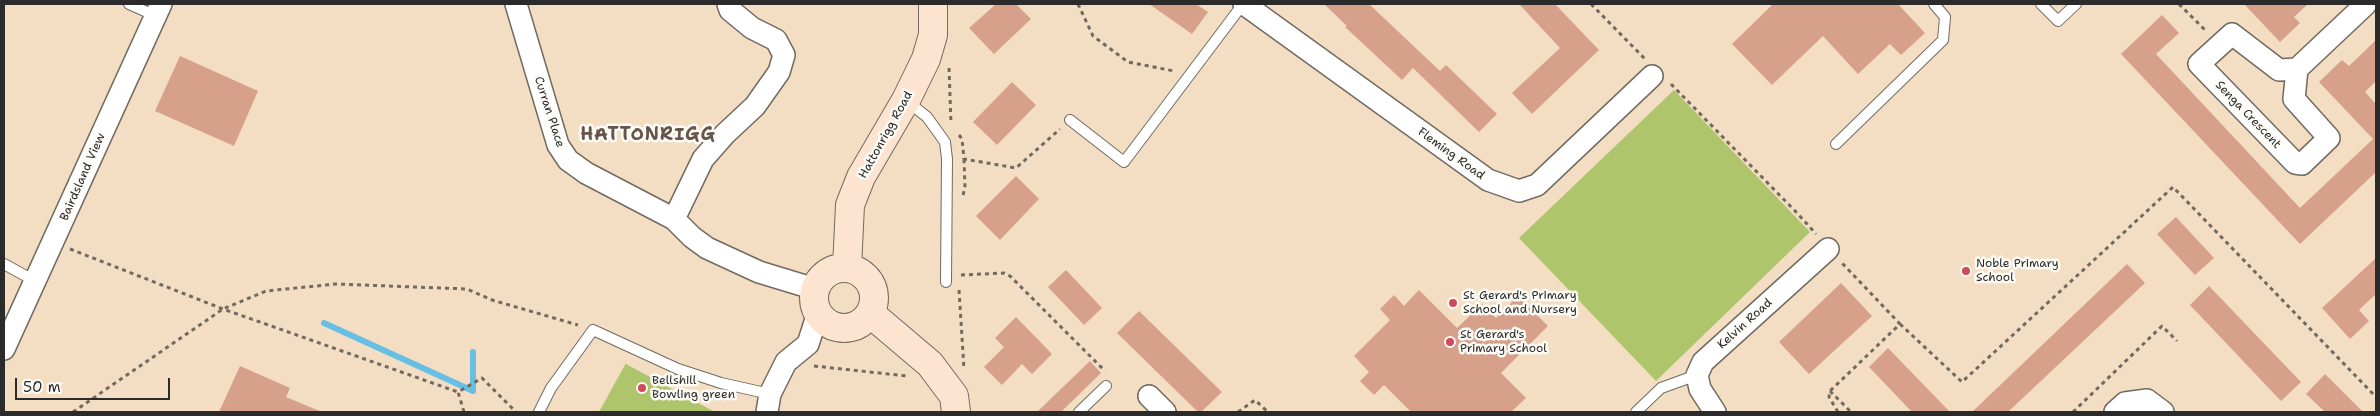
<!DOCTYPE html>
<style>
body{margin:0}
#map{position:relative;width:2380px;height:416px;overflow:hidden;background:#f4dec3;font-family:"Shantell Sans",sans-serif}
canvas{display:block}
.frame{position:absolute;inset:0;border:5px solid #2b2b2b;pointer-events:none}
.scale{position:absolute;left:15px;top:378px;width:155px;height:22px;box-sizing:border-box;border:2px solid #2b2b2b;border-top:0;padding-left:6px;font-size:15px;line-height:18px;white-space:nowrap;color:#2b2b2b;-webkit-text-stroke:4px #fdfcf7;paint-order:stroke}
</style>
<div id="map">
<canvas width="2380" height="416"></canvas>
<div class="frame"></div>
<div class="scale">50 m</div>
</div>
<script>
const ctx = document.querySelector('canvas').getContext('2d');
ctx.lineJoin = 'round';
function fillPath(path, color) { ctx.fillStyle = color; ctx.fill(path, 'evenodd'); }
const shape = rows => new Path2D(rows.map(r => 'M' + r).join(''));
function trace(path, color, width, dash) { ctx.strokeStyle = color; ctx.lineWidth = width; ctx.lineCap = dash ? 'butt' : 'round'; ctx.setLineDash(dash || []); ctx.stroke(path); }
function label(font, color, halo, rows, align = 'center') {
  ctx.font = font + ' "Shantell Sans",sans-serif'; ctx.lineWidth = 5; ctx.setLineDash([]); ctx.textBaseline = 'middle'; ctx.strokeStyle = halo; ctx.fillStyle = color; for (const [text, x, y, turn = 0] of rows) {
    ctx.save(); ctx.translate(x, y); ctx.rotate((+turn || 0) * Math.PI / 180); ctx.textAlign = isNaN(turn) ? turn : align; if (halo) ctx.strokeText(text, 0, 0); ctx.fillText(text, 0, 0); ctx.restore();
  }
}
const green = shape([
 [1674,90,1810,232,1656,381,1519,238],
 [626,363,626,364,715,412,599,412]
]);
const stream = shape([
 [324,323,473,391,473,352]
]);
const building = shape([
 [996,4,1016,4,1031,19,994,54,969,28],
 [1149,4,1196,4,1208,12,1192,34],
 [1324,4,1369,4,1440,71,1446,65,1497,114,1479,132,1413,68,1402,80,1345,27,1347,26],
 [1519,4,1555,4,1599,50,1532,114,1512,93,1560,48],
 [1773,4,1898,4,1925,33,1901,55,1890,44,1858,74,1823,36,1772,85,1732,44],
 [2244,4,2308,4,2294,17,2300,23,2280,42],
 [2162,15,2179,33,2156,54,2300,208,2373,139,2319,82,2342,60,2349,66,2376,40,2376,81,2365,92,2376,104,2376,172,2300,244,2121,54],
 [180,56,258,91,234,146,155,111],
 [1012,82,1036,105,997,145,973,122],
 [1016,176,1039,199,1000,240,976,216],
 [2176,217,2214,258,2195,275,2157,234],
 [2376,258,2376,294,2359,310,2369,321,2350,339,2322,308],
 [2127,264,2145,283,2008,412,1972,412],
 [1066,270,1102,308,1084,325,1048,287],
 [1841,283,1872,316,1809,374,1779,342],
 [2209,286,2301,382,2281,401,2190,305],
 [1419,290,1457,328,1482,304,1496,318,1518,296,1548,326,1501,373,1526,398,1511,412,1411,412,1384,385,1374,395,1360,381,1369,372,1354,356,1390,320,1380,309,1394,295,1404,306],
 [1139,311,1222,392,1201,412,1198,412,1117,333],
 [1016,317,1052,354,1032,374,1022,364,1002,385,984,367,1004,347,995,338],
 [1888,348,1950,412,1912,412,1869,367],
 [1090,361,1101,373,1061,412,1037,412],
 [240,366,290,388,286,397,322,412,219,412],
 [2325,374,2363,412,2325,412,2306,394]
]);
const path = shape([
 [1078,4,1093,36,1128,62,1174,71],
 [1591,4,1645,59],
 [2179,4,2205,30],
 [949,68,951,124],
 [1671,84,1798,214,1816,234],
 [959,135,962,139,964,159,1016,168,1060,129],
 [963,195,965,188,964,159],
 [70,249,223,309,458,392],
 [961,275,1004,273,1010,276,1105,371],
 [959,290,964,369],
 [1900,324,1962,382,2173,187,2376,397],
 [814,366,907,376],
 [1830,391,1851,412],
 [73,412,223,309,266,291,336,284,467,289,492,300,578,325],
 [464,412,458,392,482,378,516,412],
 [1238,412,1255,400,1268,412],
 [1838,412,1829,397,1830,391,1900,324,1842,263],
 [2073,412,2162,326,2177,341]
]);
const lane = shape([
 [129,4,156,16],
 [2041,4,2058,21,2076,4],
 [907,101,927,117,945,142,947,159,946,282],
 [1070,120,1124,162,1243,4],
 [1836,144,1943,40,1945,17,1934,4],
 [4,264,35,281],
 [539,412,551,388,593,330,678,369,721,383,770,394],
 [1079,412,1106,386],
 [1636,412,1661,388,1697,375]
]);
const street = shape([
 [516,4,558,145,568,160,586,173,674,219,692,237,707,248,759,272,815,289],
 [1244,4,1488,180,1519,191,1537,185,1652,76],
 [2232,34,2279,70,2297,69,2294,99,2329,138,2302,164,2295,163,2199,64,2232,34],
 [2297,69,2366,4],
 [674,219,703,159,725,134,755,106,779,72,784,55,776,40,752,28,730,10,728,4],
 [4,349,161,4],
 [1149,396,1165,412],
 [767,412,770,394,786,362,808,344,818,313],
 [1715,412,1700,389,1697,375,1703,362,1828,249],
 [2115,412,2125,403,2147,400,2163,412]
]);
const secondary = shape([
 '814 298a30 30 0 1 1 60 0a30 30 0 1 1-60 0Z',
 [847,268,850,205,861,177,906,100,926,59,933,35,933,4],
 [871,314,930,364,954,396,956,412]
]);
const markers = [
 [1966,271,5,"#d1495b"],
 [1453,303,5,"#d1495b"],
 [1450,342,5,"#d1495b"],
 [642,388,5,"#d1495b"]
];
const streetNames = [
 ["Curran Place",549,112,72],
 ["Senga Crescent",2248,115,46],
 ["Hattonrigg Road",886,135,-61],
 ["Fleming Road",1451,154,36],
 ["Bairdsland View",83,177,-66],
 ["Kelvin Road",1745,324,-42]
];
const poiNames = [
 ["Noble Primary",1976,264],
 ["School",1976,278],
 ["St Gerard's Primary",1463,296],
 ["School and Nursery",1463,310],
 ["St Gerard's",1460,335],
 ["Primary School",1460,349],
 ["Bellshill",652,381],
 ["Bowling green",652,395]
];
const districtNames = [
 ["HATTONRIGG",648,135]
];
fillPath(green, '#aec56b');
trace(stream, '#67bfe4', 6);
fillPath(building, '#d6a08b');
trace(lane, '#716a60', 12);
trace(street, '#716a60', 24);
trace(secondary, '#716a60', 30);
trace(path, '#716a60', 3, [4, 4]);
trace(lane, '#fff', 10);
trace(street, '#fff', 21);
trace(secondary, '#fde4d0', 28);
for (const [x, y, r, color] of markers) { const dot = new Path2D(); dot.arc(x, y, r, 0, 2 * Math.PI); ctx.fillStyle = color; ctx.fill(dot); trace(dot, '#fdfcf7', 2); }
label('12px', '#2b2b2b', '#fdfcf7', streetNames);
label('12px', '#2b2b2b', '#fdfcf7', poiNames, 'left');
ctx.letterSpacing = '1px';
label('bold 18px', '#67544d', '#fdfcf7', districtNames);
ctx.letterSpacing = '0px';
</script>
